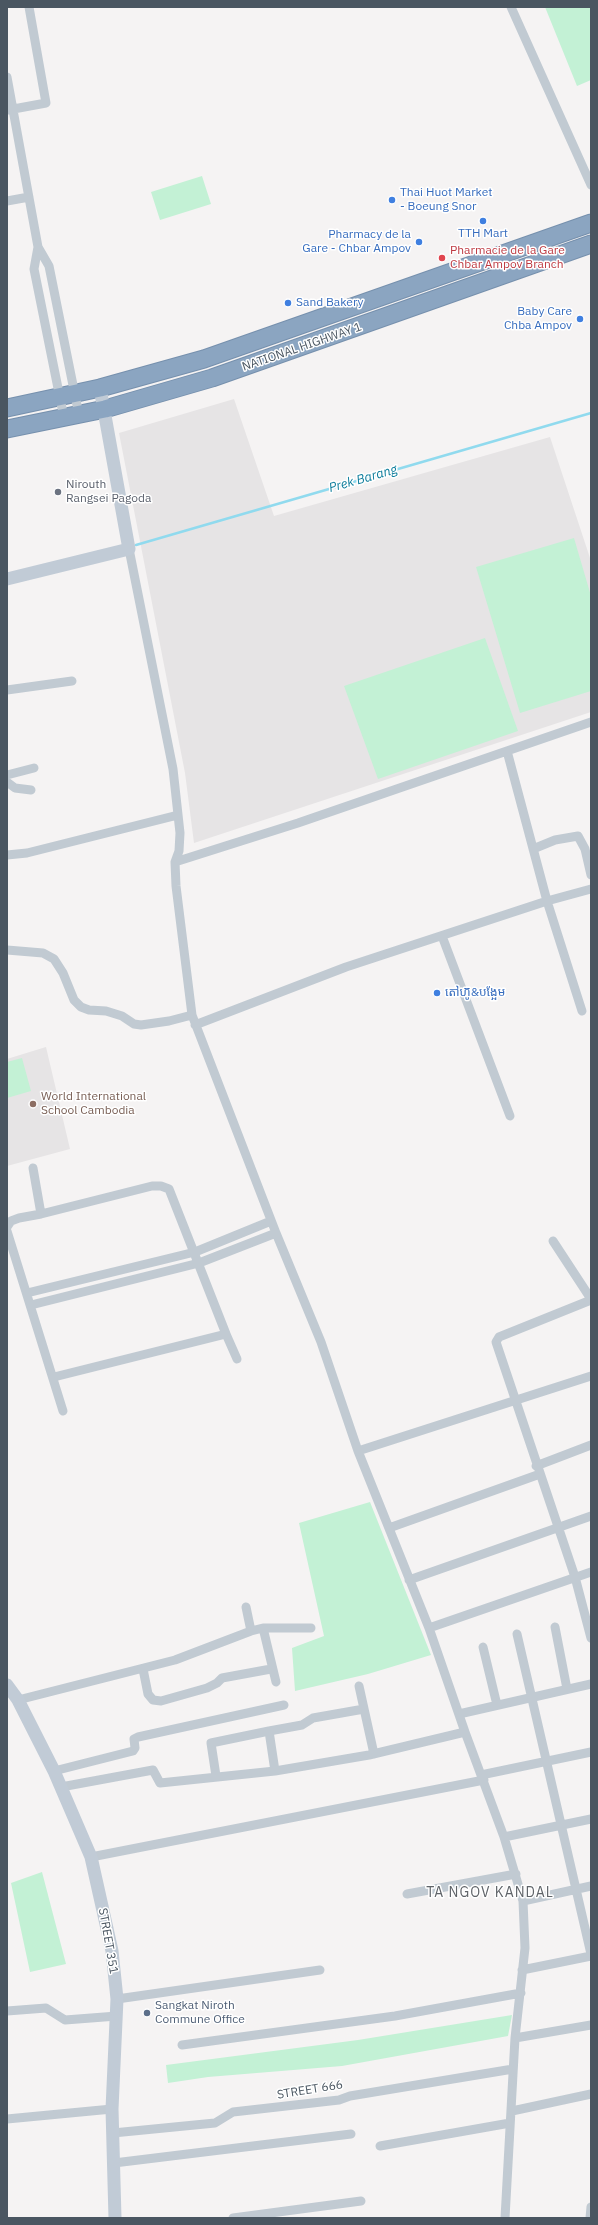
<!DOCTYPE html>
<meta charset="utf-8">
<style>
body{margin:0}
#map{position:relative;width:598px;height:2225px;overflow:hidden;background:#f5f3f3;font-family:"IBM Plex Sans",sans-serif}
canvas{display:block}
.frame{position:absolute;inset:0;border:8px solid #4a5661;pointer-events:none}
</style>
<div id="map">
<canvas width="598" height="2225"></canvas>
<div class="frame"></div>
</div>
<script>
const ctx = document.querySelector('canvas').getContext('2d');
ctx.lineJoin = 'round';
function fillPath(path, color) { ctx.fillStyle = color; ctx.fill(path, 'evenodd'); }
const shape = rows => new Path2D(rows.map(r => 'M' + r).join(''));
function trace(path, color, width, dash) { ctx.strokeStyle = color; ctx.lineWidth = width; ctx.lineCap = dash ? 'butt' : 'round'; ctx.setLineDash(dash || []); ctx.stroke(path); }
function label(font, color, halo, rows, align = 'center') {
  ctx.font = font + ' "IBM Plex Sans","Noto Sans Khmer",sans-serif'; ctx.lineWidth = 3; ctx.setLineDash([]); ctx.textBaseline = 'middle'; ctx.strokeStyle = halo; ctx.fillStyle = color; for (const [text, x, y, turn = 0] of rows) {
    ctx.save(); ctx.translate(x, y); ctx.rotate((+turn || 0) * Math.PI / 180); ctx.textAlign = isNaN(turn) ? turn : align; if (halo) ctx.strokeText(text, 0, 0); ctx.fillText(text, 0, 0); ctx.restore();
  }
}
const education = shape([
 [234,399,274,516,550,437,591,561,591,712,194,843,185,773,119,433],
 [46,1047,70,1149,7,1166,7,1059]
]);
const green = shape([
 [545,7,591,7,591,80,577,86],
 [202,176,211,204,160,220,151,192],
 [574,538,591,596,591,691,520,713,476,567],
 [485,638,518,731,378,779,344,686],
 [22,1058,31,1091,7,1098,7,1062],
 [370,1502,431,1655,368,1674,295,1691,292,1648,324,1636,299,1523],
 [42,1872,66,1964,30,1972,11,1883],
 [512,2015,508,2036,342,2066,208,2077,168,2083,166,2065,358,2040]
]);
const stream = shape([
 [136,545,591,413]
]);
const street = shape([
 [511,7,591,185],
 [7,77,38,247,49,266,79,415],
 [8,110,46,103,29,7],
 [7,201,29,197],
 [38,247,34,269,64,418],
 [129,549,173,769,180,833,179,851,175,862,176,886,192,1015,276,1233,321,1342,358,1451,429,1628,465,1732,504,1837,523,1901,525,1948,515,2038,505,2218],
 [7,690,72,681],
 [507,751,547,901,582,1011],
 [7,775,34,768],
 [7,782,15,788,31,790],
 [533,849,555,840,578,836,585,849,591,875],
 [7,855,27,853,178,815],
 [175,862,298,823,591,722],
 [442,936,510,1116],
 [7,950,43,953,54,959,63,973,74,1000,81,1007,89,1010,106,1011,122,1016,134,1024,141,1025,169,1021,192,1015],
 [195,1025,346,967,547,901,591,889],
 [33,1168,41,1214],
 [7,1227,11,1221,19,1218,41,1214,152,1186,161,1186,169,1189,226,1334,54,1377],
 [7,1231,63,1411],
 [553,1241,591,1299],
 [27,1293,195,1252,271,1221],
 [591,1300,499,1337,496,1342,575,1577,591,1638],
 [31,1305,199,1263,276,1233],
 [226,1334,237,1359],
 [358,1451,591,1376],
 [536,1466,591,1445],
 [389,1528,540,1474],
 [409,1580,591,1516],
 [246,1607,251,1631],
 [555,1627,567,1689],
 [263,1628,276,1682],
 [429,1628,591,1572],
 [517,1634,591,1954],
 [483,1647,497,1705],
 [143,1669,148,1694,153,1700,161,1701,207,1688,217,1683,222,1678,271,1669],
 [359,1686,374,1754],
 [18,1700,175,1660,251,1631,263,1628,311,1628],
 [459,1714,591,1684],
 [54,1771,133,1751,135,1748,134,1739,138,1737,284,1705],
 [275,1771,269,1731,302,1725,313,1718,364,1709],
 [481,1775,591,1752],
 [216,1776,211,1743,269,1731],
 [61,1787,153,1770,160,1783,275,1771,369,1755,465,1732],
 [504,1837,591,1819],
 [91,1857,484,1780],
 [407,1894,516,1874],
 [523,1901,591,1886],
 [522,1970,591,1956],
 [117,1999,320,1970],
 [7,2011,46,2008,65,2020,117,2016],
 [515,2038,591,2025],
 [182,2045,395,2016,521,1993],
 [512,2111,591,2094],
 [7,2119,112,2109],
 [113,2133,215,2123,233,2112,339,2100,350,2096,513,2069],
 [380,2146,510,2123],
 [114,2163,351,2134],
 [233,2218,361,2201],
 [590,2218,591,2207]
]);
const secondary = shape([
 [7,579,129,549,100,388],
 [7,1685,18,1700,54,1771,91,1857,112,1951,117,1999,112,2109,115,2218]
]);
const highway = shape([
 [7,408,100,388,204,359,591,223],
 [7,429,105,409,212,378,591,244]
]);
const markers = [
 [392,200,4,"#3f7fe0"],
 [483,221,4,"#3f7fe0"],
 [419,242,4,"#3f7fe0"],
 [442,258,4,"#e0444e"],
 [288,303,4,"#3f7fe0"],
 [580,319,4,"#3f7fe0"],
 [58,492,4,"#6b7280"],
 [437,993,4,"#3f7fe0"],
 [33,1104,4,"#8d6e63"],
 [147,2013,4,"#5c6f8a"]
];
const shopNames = [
 ["Thai Huot Market",400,193],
 ["- Boeung Snor",400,207],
 ["TTH Mart",483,234,"center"],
 ["Pharmacy de la",411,235,"right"],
 ["Gare - Chbar Ampov",411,249,"right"],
 ["Sand Bakery",296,303],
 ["Baby Care",572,312,"right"],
 ["Chba Ampov",572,326,"right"],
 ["តៅហ៊ូ&បង្អែម",445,993]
];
const healthNames = [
 ["Pharmacie de la Gare",450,251],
 ["Chbar Ampov Branch",450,265]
];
const streetNames = [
 ["NATIONAL HIGHWAY 1",302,347,-19],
 ["STREET 351",108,1941,80],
 ["STREET 666",310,2090,-9]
];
const worshipNames = [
 ["Nirouth",66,485],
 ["Rangsei Pagoda",66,499]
];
const educationNames = [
 ["World International",41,1097],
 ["School Cambodia",41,1111]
];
const serviceNames = [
 ["Sangkat Niroth",155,2006],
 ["Commune Office",155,2020]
];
const waterNames = [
 ["Prek Barang",363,479,-16]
];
const quarterNames = [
 ["TA NGOV KANDAL",490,1893]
];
fillPath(education, '#e6e4e5');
fillPath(green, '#c3f1d5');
trace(stream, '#90daee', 2.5);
trace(highway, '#7690ad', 19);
trace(street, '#c1cad2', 9);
trace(secondary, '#c1cbd6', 13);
trace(highway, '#8ba5c1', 17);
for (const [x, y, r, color] of markers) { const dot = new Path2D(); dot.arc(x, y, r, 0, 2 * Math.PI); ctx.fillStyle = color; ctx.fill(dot); trace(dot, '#fff', 1.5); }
label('12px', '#366cbe', '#fff', shopNames, 'left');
label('12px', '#be3a42', '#fff', healthNames, 'left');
label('12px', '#4a5661', '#fff', streetNames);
label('12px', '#5b616d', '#fff', worshipNames, 'left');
label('12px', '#785e54', '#fff', educationNames, 'left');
label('12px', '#4e5e75', '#fff', serviceNames, 'left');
label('italic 13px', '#0c7c9b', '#fff', waterNames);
ctx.letterSpacing = '1px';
label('14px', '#5f6368', '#fff', quarterNames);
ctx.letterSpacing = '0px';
</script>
